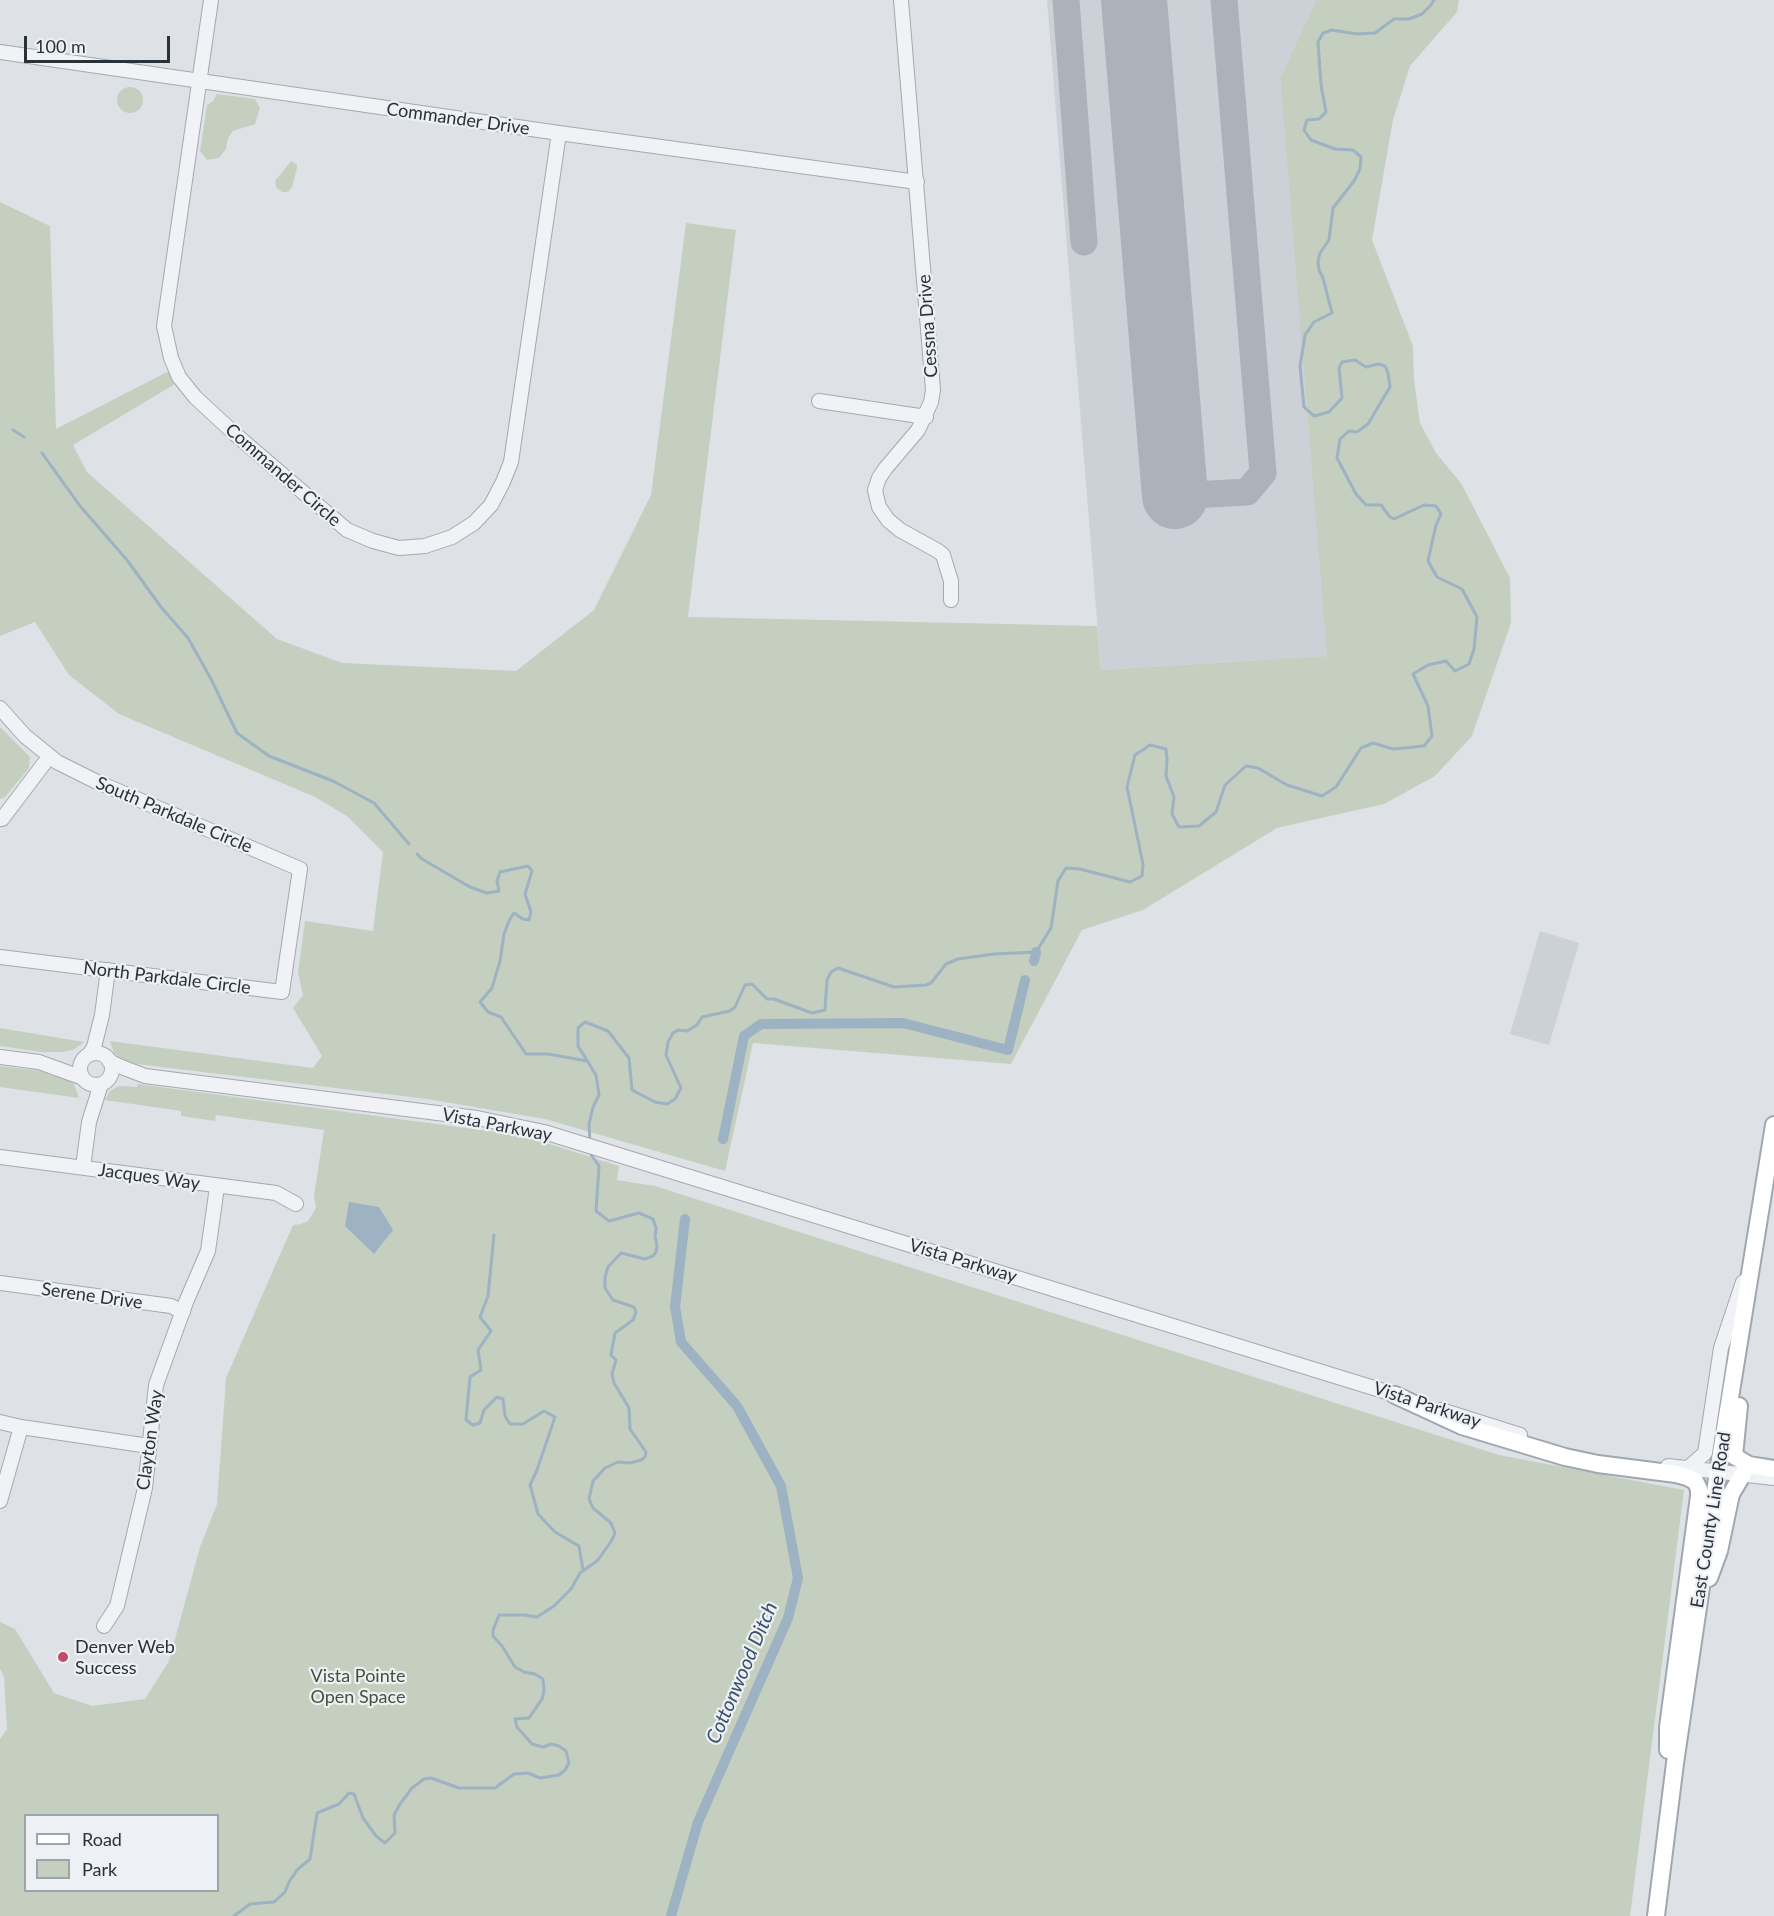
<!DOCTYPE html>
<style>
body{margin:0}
#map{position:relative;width:1774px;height:1916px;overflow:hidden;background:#dee2e6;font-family:Lato,sans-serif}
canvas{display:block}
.legend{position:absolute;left:24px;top:1814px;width:195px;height:78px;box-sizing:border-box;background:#edf0f4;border:2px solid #9fa4aa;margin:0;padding:8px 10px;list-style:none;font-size:18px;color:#29313b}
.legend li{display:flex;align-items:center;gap:12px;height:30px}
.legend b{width:30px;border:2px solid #9fa4aa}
.scale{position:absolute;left:24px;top:36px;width:146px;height:27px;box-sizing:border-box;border:3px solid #29313b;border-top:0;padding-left:8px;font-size:18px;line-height:21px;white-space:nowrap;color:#29313b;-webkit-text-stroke:4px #edf0f4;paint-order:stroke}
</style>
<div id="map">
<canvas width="1774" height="1916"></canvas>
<ul class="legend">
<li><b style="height:8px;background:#fff"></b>Road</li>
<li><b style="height:16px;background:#c5cfc0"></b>Park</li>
</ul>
<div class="scale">100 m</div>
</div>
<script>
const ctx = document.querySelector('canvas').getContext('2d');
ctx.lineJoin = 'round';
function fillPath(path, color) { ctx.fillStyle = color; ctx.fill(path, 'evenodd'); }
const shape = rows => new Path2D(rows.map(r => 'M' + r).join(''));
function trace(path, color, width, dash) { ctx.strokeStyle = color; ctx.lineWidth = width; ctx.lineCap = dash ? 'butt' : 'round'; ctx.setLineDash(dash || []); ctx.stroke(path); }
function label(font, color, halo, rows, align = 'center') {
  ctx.font = font + ' Lato,sans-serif'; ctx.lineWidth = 4.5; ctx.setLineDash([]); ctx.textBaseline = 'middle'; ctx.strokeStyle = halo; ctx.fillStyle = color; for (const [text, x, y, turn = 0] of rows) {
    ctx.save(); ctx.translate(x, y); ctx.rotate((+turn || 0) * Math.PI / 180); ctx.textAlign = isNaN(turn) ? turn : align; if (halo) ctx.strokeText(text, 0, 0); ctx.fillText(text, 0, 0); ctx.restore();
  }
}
const built = shape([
 [1047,0,1316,0,1280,78,1328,656,1101,670],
 [1540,931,1579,943,1549,1045,1510,1034]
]);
const green = shape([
 [1316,0,1459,0,1457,12,1410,66,1393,120,1372,240,1413,346,1414,380,1420,423,1436,453,1461,483,1510,578,1511,623,1472,736,1435,776,1384,804,1277,828,1143,910,1082,930,1011,1064,753,1043,725,1171,545,1119,427,1099,128,1063,114,1053,110,1041,313,1068,322,1056,293,1008,303,995,298,973,305,921,373,931,383,852,347,816,315,797,119,714,69,675,35,622,0,636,0,202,50,226,56,429,169,371,175,384,73,445,87,472,277,639,342,663,516,671,594,610,651,495,686,223,736,230,688,617,1097,626,1101,670,1327,656,1280,78],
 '117 100a13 13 0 1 1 26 0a13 13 0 1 1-26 0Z',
 [217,94,255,99,260,108,255,124,233,131,228,138,226,149,219,158,207,160,200,151,207,105,213,101],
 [291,161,297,165,297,168,292,187,288,192,282,192,276,187,275,181],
 [0,727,30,757,29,768,5,797,0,799],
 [0,1028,84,1042,73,1050,61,1052,41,1052,0,1046],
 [0,1066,49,1072,49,1075,63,1077,74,1084,79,1098,0,1087],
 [138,1084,503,1133,537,1140,619,1166,617,1180,655,1186,1499,1455,1684,1490,1630,1916,0,1916,0,1739,7,1729,4,1677,0,1669,0,1622,15,1629,54,1693,92,1706,145,1699,169,1661,200,1547,217,1504,226,1378,293,1225,301,1224,308,1221,316,1208,314,1196,324,1130,216,1115,215,1121,181,1116,181,1111,105,1100,110,1091,119,1086,137,1087],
 [26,1816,218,1816,218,1890,26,1890]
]);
const water = shape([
 [349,1202,379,1207,393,1230,374,1254,345,1226]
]);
const stream = shape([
 [13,430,24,437],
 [42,453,80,506,127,560,161,607,188,638,211,679,237,733,269,756,333,781,374,803,409,844],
 [417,854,422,859,470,887,487,893,499,891,497,881,500,872,528,866,532,871,525,894,531,912,529,920,523,919,514,913,509,921,504,934,500,961,492,988,480,1002,488,1012,501,1017,526,1054,548,1054,587,1061],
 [590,1143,589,1124,593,1107,599,1095,596,1075,578,1046,578,1028,585,1022,608,1031,629,1058,632,1090,655,1102,667,1104,675,1099,681,1088,666,1055,668,1042,673,1033,678,1030,687,1031,697,1025,702,1017,730,1011,735,1007,745,985,752,984,767,999,774,999,812,1013,825,1010,827,980,831,972,838,968,894,987,926,985,931,983,946,964,958,959,994,954,1036,952,1051,928,1058,881,1066,868,1080,869,1130,882,1142,876,1143,864,1127,787,1135,755,1150,745,1166,749,1167,760,1166,776,1174,797,1172,814,1179,827,1199,826,1216,812,1225,785,1246,766,1258,768,1287,785,1322,796,1336,787,1361,748,1373,743,1393,749,1424,746,1432,736,1428,706,1413,674,1428,665,1446,661,1455,671,1469,664,1474,649,1477,617,1462,589,1437,577,1428,561,1436,525,1441,514,1436,506,1424,505,1394,519,1389,516,1381,505,1366,505,1356,494,1337,458,1340,439,1349,431,1357,432,1368,424,1390,387,1388,373,1385,366,1378,364,1366,367,1355,360,1342,362,1339,368,1342,398,1329,412,1314,416,1304,407,1300,366,1305,335,1314,322,1332,313,1323,278,1319,270,1318,261,1320,253,1329,240,1333,208,1354,181,1360,169,1361,157,1353,150,1335,149,1311,140,1304,130,1307,120,1319,119,1326,112,1321,85,1318,42,1323,33,1332,30,1357,34,1375,33,1394,19,1409,19,1422,14,1430,6,1434,0],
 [494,1235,488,1296,480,1317,491,1331,478,1350,481,1370,470,1377,466,1420,473,1425,480,1423,484,1410,497,1397,503,1399,505,1416,510,1424,523,1424,544,1411,555,1417,537,1470,530,1485,538,1514,555,1532,579,1546,583,1570],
 [234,1916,250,1904,274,1902,285,1892,289,1882,297,1870,310,1859,317,1813,339,1804,349,1793,354,1794,363,1818,376,1836,385,1843,395,1833,394,1815,400,1804,412,1788,424,1779,431,1778,459,1788,495,1788,514,1774,528,1773,540,1778,559,1775,565,1770,569,1763,566,1751,559,1746,551,1744,543,1747,532,1744,517,1727,515,1719,529,1718,542,1699,544,1691,543,1679,535,1674,524,1672,515,1667,502,1646,493,1636,493,1630,499,1615,524,1615,537,1617,554,1606,571,1589,580,1573,598,1560,612,1540,615,1533,611,1523,593,1508,589,1499,593,1481,605,1468,618,1462,630,1463,641,1460,645,1457,646,1452,630,1429,629,1408,614,1383,612,1374,616,1360,611,1355,615,1333,633,1320,636,1312,634,1307,613,1300,605,1288,605,1277,608,1267,621,1253,645,1259,653,1256,656,1252,657,1246,655,1236,656,1228,653,1219,639,1213,609,1221,596,1211,599,1166,590,1153,590,1150]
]);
const canal = shape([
 [1034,961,1036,952],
 [723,1139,744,1036,761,1024,903,1023,1008,1050,1025,980],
 [671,1916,698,1822,788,1618,798,1578,781,1486,737,1406,681,1342,675,1307,685,1219]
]);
const taxiway = shape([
 [1066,0,1084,242],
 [1175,496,1247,492,1263,473,1224,0]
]);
const runway = shape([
 [1134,0,1175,496]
]);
const minor = shape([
 [211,0,164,326,171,358,179,377,195,397,235,434,347,530,373,541,399,548,425,546,452,537,474,523,491,505,503,482,511,462,559,133],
 [901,0,933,390,931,402,918,430,885,469,879,478,875,490,879,507,888,520,900,530,938,551,943,555,951,581,951,600],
 [0,52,559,133,917,182],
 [819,401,926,417],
 [0,708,25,736,57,762,95,781,300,869,282,992,0,957],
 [0,819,2,819,49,757],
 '80 1069a16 16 0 1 1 32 0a16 16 0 1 1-32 0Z',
 [89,1055,94,1047,102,1015,108,970],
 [0,1057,39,1062,83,1078],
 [109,1061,119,1066,145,1076,477,1118,544,1132,1403,1397],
 [0,1157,276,1193,296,1204],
 [83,1167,89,1122,101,1084],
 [0,1283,171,1306,183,1312],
 [1441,1410,1520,1435],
 [0,1422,21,1427,149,1446],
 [1668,1466,1774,1478],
 [1688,1468,1705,1453,1721,1348,1743,1282],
 [0,1501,21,1427],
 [104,1626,117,1606,145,1488,156,1385,186,1302,208,1251,217,1187]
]);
const major = shape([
 [1395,1395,1462,1426,1565,1457,1598,1464,1676,1474,1687,1477,1695,1481,1699,1489,1699,1496,1668,1727,1668,1750],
 [1739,1406,1734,1456,1749,1465,1774,1469],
 [1709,1578,1719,1551,1731,1494,1743,1474],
 [1656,1916,1675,1763,1718,1472,1774,1125]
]);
const markers = [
 [63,1657,6,"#bd5069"]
];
const streetNames = [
 ["Commander Drive",458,119,8],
 ["Cessna Drive",928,326,-94],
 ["Commander Circle",283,475,41],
 ["South Parkdale Circle",174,815,23],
 ["North Parkdale Circle",167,978,7],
 ["Vista Parkway",497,1125,11],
 ["Jacques Way",149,1177,8],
 ["Vista Parkway",963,1261,17],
 ["Serene Drive",92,1296,8],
 ["Vista Parkway",1427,1405,18],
 ["Clayton Way",150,1440,-82],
 ["East County Line Road",1711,1520,-81]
];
const poiNames = [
 ["Denver Web",75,1647],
 ["Success",75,1668]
];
const parkNames = [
 ["Vista Pointe",358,1676],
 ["Open Space",358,1697]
];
const waterNames = [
 ["Cottonwood Ditch",742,1673,-67]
];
fillPath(built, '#ccd1d7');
fillPath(green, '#c5cfc0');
fillPath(water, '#9db2c2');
trace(stream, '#9db2c2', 3);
trace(canal, '#9db2c2', 10);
trace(taxiway, '#acb2ba', 27);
trace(runway, '#acb2ba', 66);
trace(minor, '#a4a9af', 16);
trace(major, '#9fa7b0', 20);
trace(minor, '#f0f2f5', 14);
trace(major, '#fff', 16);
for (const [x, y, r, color] of markers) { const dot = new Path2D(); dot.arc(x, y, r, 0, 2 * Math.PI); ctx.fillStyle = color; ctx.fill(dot); trace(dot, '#edf0f4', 2); }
label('18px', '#29313b', '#edf0f4', streetNames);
label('18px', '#29313b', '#edf0f4', poiNames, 'left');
label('18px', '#405538', '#edf0f4', parkNames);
label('italic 20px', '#38526a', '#edf0f4', waterNames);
</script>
